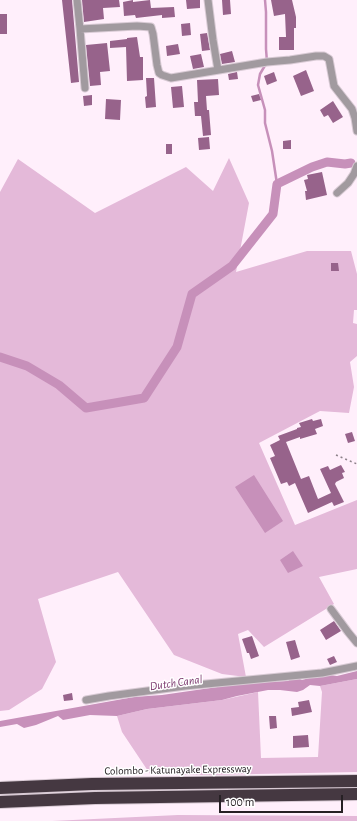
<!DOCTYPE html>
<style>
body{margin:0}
#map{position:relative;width:357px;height:821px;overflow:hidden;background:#ffeffb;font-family:"Alegreya Sans",sans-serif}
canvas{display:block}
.scale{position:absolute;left:219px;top:795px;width:124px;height:18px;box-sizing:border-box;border:2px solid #262024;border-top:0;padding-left:5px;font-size:12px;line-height:14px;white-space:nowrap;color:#262024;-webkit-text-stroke:3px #fff;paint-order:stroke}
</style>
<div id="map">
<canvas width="357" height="821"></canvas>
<div class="scale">100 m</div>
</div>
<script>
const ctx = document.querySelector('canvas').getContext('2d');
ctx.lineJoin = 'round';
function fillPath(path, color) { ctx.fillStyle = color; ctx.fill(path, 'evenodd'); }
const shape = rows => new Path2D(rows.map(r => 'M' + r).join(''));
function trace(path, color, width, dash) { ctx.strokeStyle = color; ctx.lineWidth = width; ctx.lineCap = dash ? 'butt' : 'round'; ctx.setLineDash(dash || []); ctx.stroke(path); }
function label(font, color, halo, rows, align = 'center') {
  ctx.font = font + ' "Alegreya Sans",sans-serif'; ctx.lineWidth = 3; ctx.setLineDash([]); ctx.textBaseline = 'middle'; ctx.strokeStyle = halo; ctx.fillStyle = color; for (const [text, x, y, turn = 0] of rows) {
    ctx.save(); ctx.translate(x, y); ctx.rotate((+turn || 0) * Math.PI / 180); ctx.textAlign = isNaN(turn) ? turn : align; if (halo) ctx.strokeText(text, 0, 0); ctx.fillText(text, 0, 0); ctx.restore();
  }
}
const green = shape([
 [229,158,249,203,236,272,307,251,351,251,357,274,357,310,354,310,353,323,357,324,357,356,350,362,354,387,349,413,320,411,259,443,295,525,357,500,357,569,319,577,334,604,264,647,248,630,238,634,246,677,222,674,174,655,118,572,38,599,56,662,42,689,9,710,0,711,0,192,18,159,95,213,186,167,213,191],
 [357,679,357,772,206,775,150,774,122,732,117,716,147,709,222,700,258,692,261,758,318,757,322,692,320,686],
 [178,815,357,816,357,821,52,821]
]);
const water = shape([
 [254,475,283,521,265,533,235,487],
 [293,551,303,566,288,573,280,560],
 [357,671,357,679,320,686,310,685,303,690,297,692,280,690,268,690,237,696,222,700,147,709,117,716,90,715,63,720,58,716,36,725,24,728,17,724,0,727,0,721,134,697,162,695,245,683,288,681,292,678,296,677,302,680,312,677,320,677,330,675,337,676]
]);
const stream = shape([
 [265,0,266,12,266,49,267,62,260,74,258,85,265,110,265,123,272,151,277,184]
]);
const canal = shape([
 [0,357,27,366,59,385,86,408,144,398,177,347,192,294,232,266,273,214,277,184,312,167,327,162,345,164,351,163]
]);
const building = shape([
 [62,0,72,0,79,82,71,83],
 [82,0,119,0,120,7,103,8,104,19,84,22],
 [133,0,133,2,150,0,151,8,174,7,175,17,162,18,162,15,136,18,135,15,124,16,123,2],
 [186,0,200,0,200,8,187,9],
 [222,0,230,0,231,14,223,15],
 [271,0,292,0,296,17,296,28,294,28,294,50,279,50,279,37,286,37,285,14,274,16],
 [0,14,7,14,7,34,0,34],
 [190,23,191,35,182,36,181,24],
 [207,33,210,50,202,51,200,34],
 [137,37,140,57,143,57,143,80,127,81,126,47,110,48,110,41,127,39,127,38],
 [107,43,110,71,100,72,101,85,90,86,86,45],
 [178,44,180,54,167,56,166,46],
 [232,51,235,62,222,64,220,54],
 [201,54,204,67,193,69,190,56],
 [306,70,314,91,301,96,293,76],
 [237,72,238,79,229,80,228,74],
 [274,72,277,81,267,85,264,76],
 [146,78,154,78,156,107,146,108,145,97,147,96],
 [218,79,219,95,206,96,207,110,209,110,211,135,203,136,201,116,195,116,194,102,198,102,197,80],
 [182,86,184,107,173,108,171,87],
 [259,94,261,100,253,102,251,96],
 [92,95,92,105,84,106,83,96],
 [106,99,121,100,120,120,105,119],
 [333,101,343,117,333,123,328,115,324,117,320,110],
 [209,137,210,149,199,150,198,138],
 [291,140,291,149,283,149,283,141],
 [166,144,172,144,172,154,166,154],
 [322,172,327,195,306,200,305,191,307,191,304,180,308,179,307,175],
 [331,263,338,263,339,271,331,271],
 [312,419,313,421,321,419,323,426,315,429,317,434,300,439,300,437,286,442,301,479,309,476,318,499,331,493,320,469,328,466,330,470,341,465,345,472,342,473,344,478,336,482,335,484,344,502,334,506,332,502,308,513,295,483,289,486,287,482,281,484,270,458,275,456,270,445,280,440,278,436,297,429,297,428,301,427,299,423],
 [352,432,355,441,348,443,345,434],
 [334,621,341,631,326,640,320,630],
 [252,636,259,656,251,659,249,653,247,653,242,639],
 [295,640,300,657,291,660,286,642],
 [334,656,337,662,330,665,327,659],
 [72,693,73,700,64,701,63,695],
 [309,700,312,712,292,716,291,708,299,707,298,702],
 [269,716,276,716,277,728,270,729],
 [308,735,309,747,293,748,293,736]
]);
const path = shape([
 [336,455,357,464]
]);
const street = shape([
 [77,0,80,29,137,26,151,27,153,34,157,65,159,73,162,75,171,78,267,62,290,60,316,56,324,56,329,59,334,86,352,109,355,118,357,131],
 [208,0,213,40,218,70],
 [80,29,85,88],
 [337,193,348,183,354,174,357,166],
 [331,609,348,632,357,643],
 [86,700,109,696,185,686,322,673,357,666]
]);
const highway = shape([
 [0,788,92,784,357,781],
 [0,802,95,798,357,794]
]);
const streetNames = [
 ["Colombo - Katunayake Expressway",178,770,-1]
];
const waterNames = [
 ["Dutch Canal",176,683,-8]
];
fillPath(green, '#e4b9d9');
fillPath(water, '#c790ba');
trace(stream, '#c790ba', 2.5);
trace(canal, '#c790ba', 9);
fillPath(building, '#97638b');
trace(street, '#d8cad4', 9);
trace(highway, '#d8cad4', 14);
trace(path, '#8c8189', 1.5, [2, 3]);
trace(street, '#a19a9f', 7);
trace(highway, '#453841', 12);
label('11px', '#262024', '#fff', streetNames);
label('italic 12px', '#7b386e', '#fff', waterNames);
</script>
